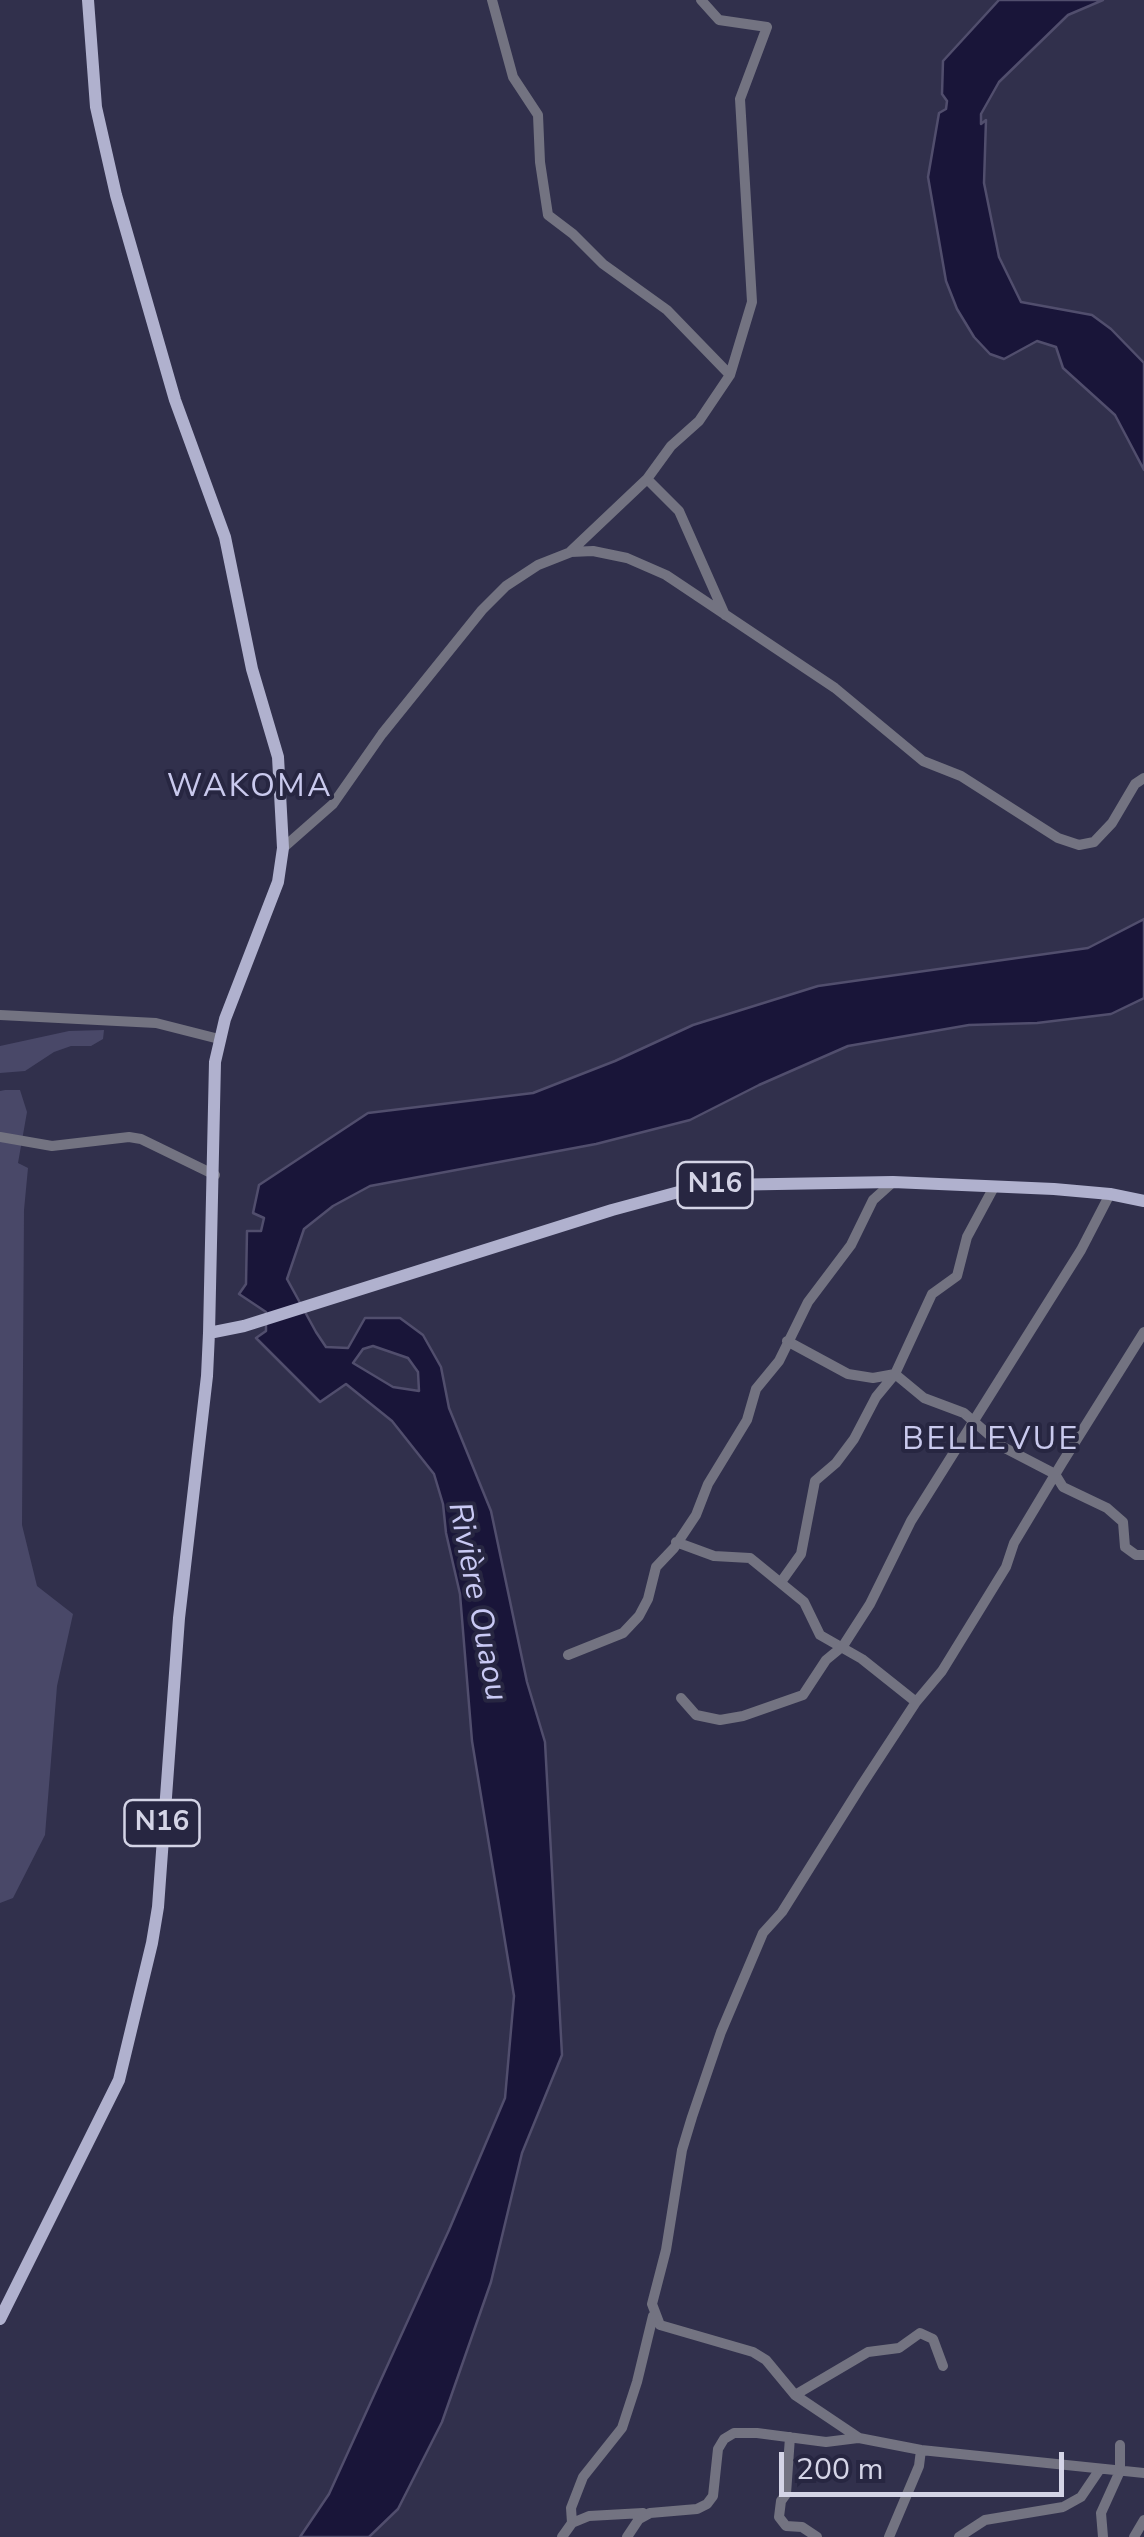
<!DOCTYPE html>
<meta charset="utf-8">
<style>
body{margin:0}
#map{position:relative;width:1144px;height:2537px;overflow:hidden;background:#31304c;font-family:"Nunito Sans",sans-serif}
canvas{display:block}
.scale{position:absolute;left:779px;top:2452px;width:285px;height:45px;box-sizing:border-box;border:5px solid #d4d4e6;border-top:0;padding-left:12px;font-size:30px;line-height:35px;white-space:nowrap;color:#d4d4e6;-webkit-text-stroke:8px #272641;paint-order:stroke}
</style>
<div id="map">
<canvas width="1144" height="2537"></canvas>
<div class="scale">200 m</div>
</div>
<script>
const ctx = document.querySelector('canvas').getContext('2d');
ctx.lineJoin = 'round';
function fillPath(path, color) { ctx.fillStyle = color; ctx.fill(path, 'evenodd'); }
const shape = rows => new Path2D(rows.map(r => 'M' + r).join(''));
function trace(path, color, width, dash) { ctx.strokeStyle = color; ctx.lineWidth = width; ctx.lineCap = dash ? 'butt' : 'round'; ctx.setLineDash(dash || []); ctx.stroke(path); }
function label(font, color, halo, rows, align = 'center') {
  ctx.font = font + ' "Nunito Sans",sans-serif'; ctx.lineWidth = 8; ctx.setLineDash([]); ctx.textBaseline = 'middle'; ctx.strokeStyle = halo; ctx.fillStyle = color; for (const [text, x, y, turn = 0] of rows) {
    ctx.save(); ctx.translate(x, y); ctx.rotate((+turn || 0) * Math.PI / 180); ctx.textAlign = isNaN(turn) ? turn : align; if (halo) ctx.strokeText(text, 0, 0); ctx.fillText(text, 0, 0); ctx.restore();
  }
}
const green = shape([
 [104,1030,103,1039,91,1046,71,1046,54,1052,25,1071,0,1073,0,1046,69,1031],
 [5,1090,20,1090,27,1112,18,1163,28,1168,24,1210,22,1525,37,1586,73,1614,57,1686,45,1835,13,1898,0,1903,0,1091]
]);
const water = shape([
 [999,0,1103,0,1068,15,999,82,981,114,981,124,986,120,984,183,999,257,1021,302,1092,315,1111,329,1144,363,1144,470,1115,415,1063,368,1056,347,1037,341,1004,359,990,354,974,337,957,309,946,281,928,177,939,113,946,109,947,101,942,94,943,61,999,0],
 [1144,919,1144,998,1111,1014,1037,1023,969,1025,848,1046,759,1085,690,1120,596,1144,370,1186,333,1206,304,1229,287,1279,316,1332,326,1347,348,1348,365,1318,400,1318,423,1335,441,1367,449,1408,491,1511,527,1682,545,1742,562,2055,522,2153,491,2282,442,2422,398,2509,369,2537,300,2537,329,2494,449,2230,505,2098,514,1996,472,1741,460,1594,446,1533,443,1504,434,1474,392,1421,346,1384,320,1402,256,1338,266,1331,266,1312,239,1294,246,1284,247,1231,261,1231,264,1218,253,1213,259,1185,368,1113,533,1093,615,1061,693,1025,818,986,1088,948,1144,919],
 [373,1346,408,1358,418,1372,419,1391,393,1387,353,1363,363,1349,373,1346]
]);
const minor = shape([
 [492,0,513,77,538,115,540,162,548,215,573,234,603,264,667,310,730,375],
 [647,479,679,511,725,615],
 [571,551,647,479,671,446,699,421,730,375,752,302,740,99,767,27,719,20,701,0],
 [283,848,333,804,382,734,482,610,506,586,538,565,571,552,593,551,627,558,666,575,835,688,923,761,961,776,1058,838,1079,845,1094,842,1112,823,1135,784,1144,778],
 [0,1015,156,1023,219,1039],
 [0,1137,52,1146,129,1137,141,1139,215,1175],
 [1144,1332,1062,1463,1014,1543,1006,1567,942,1671,916,1702,861,1786,782,1912,763,1933,721,2032,692,2117,682,2150,666,2250,652,2304,660,2325,753,2352,766,2360,795,2395,859,2438,921,2450,1144,2473],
 [787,1341,848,1374,873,1378,895,1374,924,1398,964,1413,1003,1447,1055,1474,1063,1487,1107,1508,1123,1522,1125,1547,1136,1555,1144,1555],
 [676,1542,714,1556,750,1558,804,1602,820,1635,862,1659,916,1702],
 [781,1582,801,1554,815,1481,836,1463,854,1439,876,1397,895,1374,932,1294,957,1276,967,1237,994,1187],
 [568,1655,623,1633,639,1616,648,1599,656,1567,674,1548,696,1515,708,1484,747,1420,756,1389,779,1361,808,1302,851,1245,873,1200,893,1182],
 [681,1698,696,1715,720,1720,743,1716,803,1695,826,1660,843,1646,870,1604,911,1521,1081,1250,1110,1194],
 [795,2395,868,2352,899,2348,920,2333,933,2339,943,2366],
 [790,2437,786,2494,781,2501,779,2517,786,2526,802,2527,817,2537],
 [572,2523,571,2508,583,2477,622,2428,637,2382,653,2316],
 [562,2537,572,2523,589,2516,643,2513],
 [627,2537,639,2519,650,2513,697,2509,707,2504,713,2496,718,2449,724,2439,734,2433,757,2433,826,2442,858,2438],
 [889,2537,919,2466,921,2450],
 [959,2537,985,2520,1063,2507,1081,2497,1100,2469],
 [1103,2537,1101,2513,1120,2471,1120,2445],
 [1134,2537,1144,2520]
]);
const major = shape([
 [88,0,96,107,116,195,175,400,225,537,252,669,278,757,283,848,278,882,225,1019,215,1062,209,1333],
 [0,2319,119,2080,152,1943,158,1907,179,1618,207,1376,209,1333,244,1326,612,1210,686,1190,719,1185,893,1182,1054,1189,1110,1194,1144,1201]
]);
const shields = [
 [715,1185,75],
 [162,1823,75]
];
const shieldNames = [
 ["N16",715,1185],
 ["N16",162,1823]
];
const neighbourhoodNames = [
 ["WAKOMA",250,788],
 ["BELLEVUE",991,1441]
];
const waterNames = [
 ["Rivière Ouaou",476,1602,79]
];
fillPath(green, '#494868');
fillPath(water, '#191539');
trace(water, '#514e6d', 2.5);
trace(minor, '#737381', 10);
trace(major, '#b0b1ce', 12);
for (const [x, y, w] of shields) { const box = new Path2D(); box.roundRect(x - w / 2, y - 23, w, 46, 8); ctx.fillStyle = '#272641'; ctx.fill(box); trace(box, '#d4d4e6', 2.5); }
label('bold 28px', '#d4d4e6', null, shieldNames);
ctx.letterSpacing = '2.5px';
label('32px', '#c9c9ed', '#272641', neighbourhoodNames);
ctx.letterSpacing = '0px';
label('italic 32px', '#c9c9f4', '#272641', waterNames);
</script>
